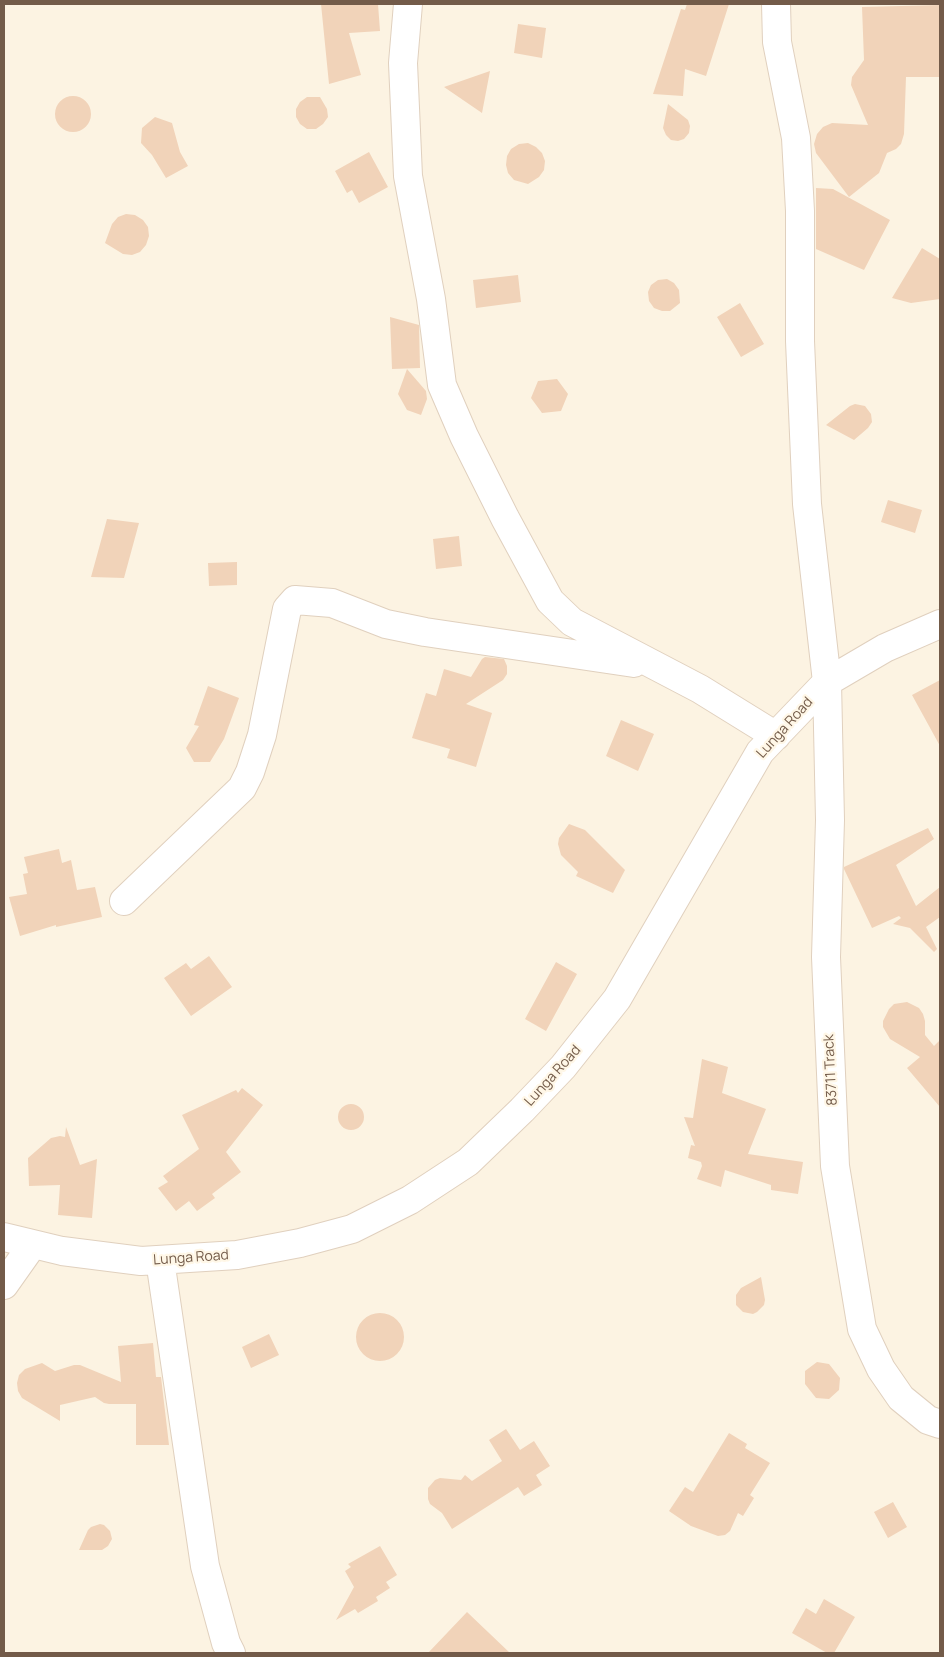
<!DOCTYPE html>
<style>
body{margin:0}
#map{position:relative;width:944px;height:1657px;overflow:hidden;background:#fcf3e2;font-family:Manrope,sans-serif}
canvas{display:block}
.frame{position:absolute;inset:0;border:5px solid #735b49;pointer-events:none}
</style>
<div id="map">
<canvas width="944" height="1657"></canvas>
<div class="frame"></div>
</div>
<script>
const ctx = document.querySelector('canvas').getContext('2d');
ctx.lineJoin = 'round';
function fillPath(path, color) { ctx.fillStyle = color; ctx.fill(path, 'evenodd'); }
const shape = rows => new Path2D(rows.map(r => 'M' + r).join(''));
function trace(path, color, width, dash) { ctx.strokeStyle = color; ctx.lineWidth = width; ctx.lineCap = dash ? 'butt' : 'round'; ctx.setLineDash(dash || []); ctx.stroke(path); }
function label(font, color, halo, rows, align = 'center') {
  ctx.font = font + ' Manrope,sans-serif'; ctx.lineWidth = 4.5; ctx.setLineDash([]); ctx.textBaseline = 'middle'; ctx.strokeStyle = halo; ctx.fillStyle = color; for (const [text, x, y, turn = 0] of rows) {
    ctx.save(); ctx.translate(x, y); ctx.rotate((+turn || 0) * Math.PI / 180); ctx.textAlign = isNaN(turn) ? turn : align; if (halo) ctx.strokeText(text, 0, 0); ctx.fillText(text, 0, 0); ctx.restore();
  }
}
const building = shape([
 [321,4,378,4,380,31,349,33,361,75,329,84],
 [687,4,729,4,706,76,685,69,683,96,653,94,681,9,685,10],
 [940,5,940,77,906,77,904,134,901,144,896,149,887,153,879,173,849,197,816,153,814,144,817,134,823,127,832,123,868,125,851,85,852,77,864,60,862,7],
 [518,24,546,28,542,58,514,53],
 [490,71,482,113,444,87],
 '55 114a18 18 0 1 1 36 0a18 18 0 1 1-36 0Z',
 [307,97,320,97,327,109,328,117,323,124,316,129,307,129,300,124,296,117,296,109,300,102],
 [668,104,688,120,690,126,689,133,684,139,678,141,671,140,666,135,663,128],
 [155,117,172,123,180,152,188,166,166,178,152,155,141,143,142,128],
 [528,143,536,147,542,153,545,161,544,170,539,177,528,184,514,180,508,173,506,165,507,156,511,149,519,144],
 [369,152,388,187,359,203,352,190,347,193,335,171],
 [816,188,833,189,890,220,864,270,816,249],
 [126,214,135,215,143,220,148,227,149,236,146,245,140,252,132,255,123,254,105,243,112,224,118,217],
 [922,248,940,259,940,299,911,303,892,298],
 [518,275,521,302,476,308,473,280],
 [667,279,674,283,679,290,680,303,670,311,662,311,654,308,649,301,648,292,651,285,658,280],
 [740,303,764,344,741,357,717,317],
 [390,317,419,325,420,368,392,369],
 [407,369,426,391,427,399,421,415,407,410,398,394],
 [557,379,568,394,561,411,542,413,531,398,538,381],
 [855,404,865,406,871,414,872,422,868,428,854,440,826,425,850,406],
 [888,500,922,510,915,533,881,522],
 [107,519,139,523,124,578,91,577],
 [459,536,462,566,436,569,433,539],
 [237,562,237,585,209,586,208,563],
 [485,657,504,659,507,666,507,674,503,680,466,704,492,713,476,767,447,758,450,749,412,738,426,693,436,696,444,669,471,677,482,659],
 [940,680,940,746,912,695],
 [208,686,239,698,224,739,210,762,194,762,186,748,199,726,194,725],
 [621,720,654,734,638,771,606,756],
 [569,824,585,830,625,870,613,893,576,876,578,872,561,855,558,844,559,838],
 [928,828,934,839,896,865,916,906,940,887,940,917,926,927,937,949,934,952,910,928,893,924,901,918,899,916,872,928,844,869,844,867],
 [59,849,62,863,71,860,77,890,95,887,102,917,56,927,56,925,20,936,9,897,27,894,23,874,28,873,24,857],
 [209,956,232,987,191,1016,164,978,186,963,191,969],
 [556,962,577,974,546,1031,525,1019],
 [907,1002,919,1008,923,1014,925,1021,925,1035,934,1046,940,1040,940,1107,907,1068,920,1057,890,1039,883,1027,883,1021,889,1009,894,1004],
 [702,1059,728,1067,722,1093,766,1109,748,1154,803,1162,798,1194,771,1190,771,1185,725,1170,721,1187,697,1179,702,1166,701,1162,688,1158,691,1145,695,1146,684,1117,693,1118],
 [242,1088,263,1105,226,1152,241,1172,212,1194,215,1198,197,1211,189,1201,176,1211,158,1188,168,1182,163,1176,199,1149,182,1115,236,1090,238,1093],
 '338 1117a13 13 0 1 1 26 0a13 13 0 1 1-26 0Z',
 [66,1127,80,1165,97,1159,92,1218,58,1215,60,1185,29,1186,28,1158,51,1138,60,1136,65,1137],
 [761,1277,765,1300,764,1305,757,1312,753,1314,743,1312,736,1305,736,1295,741,1288],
 '356 1337a24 24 0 1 1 48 0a24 24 0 1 1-48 0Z',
 [269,1334,279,1355,251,1368,242,1347],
 [153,1343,156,1377,161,1377,169,1445,136,1445,136,1404,109,1404,104,1403,95,1397,60,1405,60,1421,22,1398,18,1391,17,1383,19,1375,25,1369,42,1363,55,1371,74,1365,80,1365,121,1382,118,1346],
 [817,1362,829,1364,840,1378,839,1390,829,1399,816,1398,805,1384,805,1371],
 [506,1429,520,1450,534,1441,550,1466,536,1475,542,1485,524,1496,518,1487,452,1529,442,1513,430,1504,428,1499,428,1488,435,1480,440,1478,461,1480,465,1475,472,1481,502,1461,489,1440],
 [729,1433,747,1444,745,1448,770,1463,750,1495,754,1498,743,1516,738,1513,730,1531,725,1535,718,1536,691,1526,669,1511,685,1487,693,1492],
 [893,1502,907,1527,888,1538,874,1512],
 [100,1524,104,1525,110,1531,112,1539,108,1546,102,1550,79,1550,88,1530,91,1527],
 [380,1546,397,1575,386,1582,390,1588,376,1597,378,1601,358,1613,355,1609,336,1620,354,1587,345,1571,351,1567,348,1564],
 [824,1599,855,1617,834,1653,827,1653,792,1633,806,1608,816,1614],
 [467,1612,510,1653,428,1653]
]);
const minor = shape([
 [408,4,403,63,408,176,431,299,442,385,464,436,505,518,550,601,572,622,700,689,776,736],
 [776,4,777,42,796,138,800,211,800,341,807,504,827,682,830,820,826,957,835,1166,862,1329,881,1369,901,1398,928,1420,940,1424],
 [124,901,242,788,250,772,262,735,287,609,295,600,332,603,386,624,425,632,634,663],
 [4,1237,62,1251,141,1261,237,1255,300,1243,352,1229,410,1200,468,1162,522,1110,563,1067,617,999,760,752,827,682,885,648,940,624],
 [160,1260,205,1566,226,1643,231,1653],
 [4,1285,33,1244]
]);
const streetNames = [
 ["Lunga Road",785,728,-48],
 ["83711 Track",831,1070,-93],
 ["Lunga Road",553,1076,-48],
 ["Lunga Road",191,1258,-4]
];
fillPath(building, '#f1d3b9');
trace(minor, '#e0d0be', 30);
trace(minor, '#fff', 28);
label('14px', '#735b49', '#fff7e7', streetNames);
</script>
